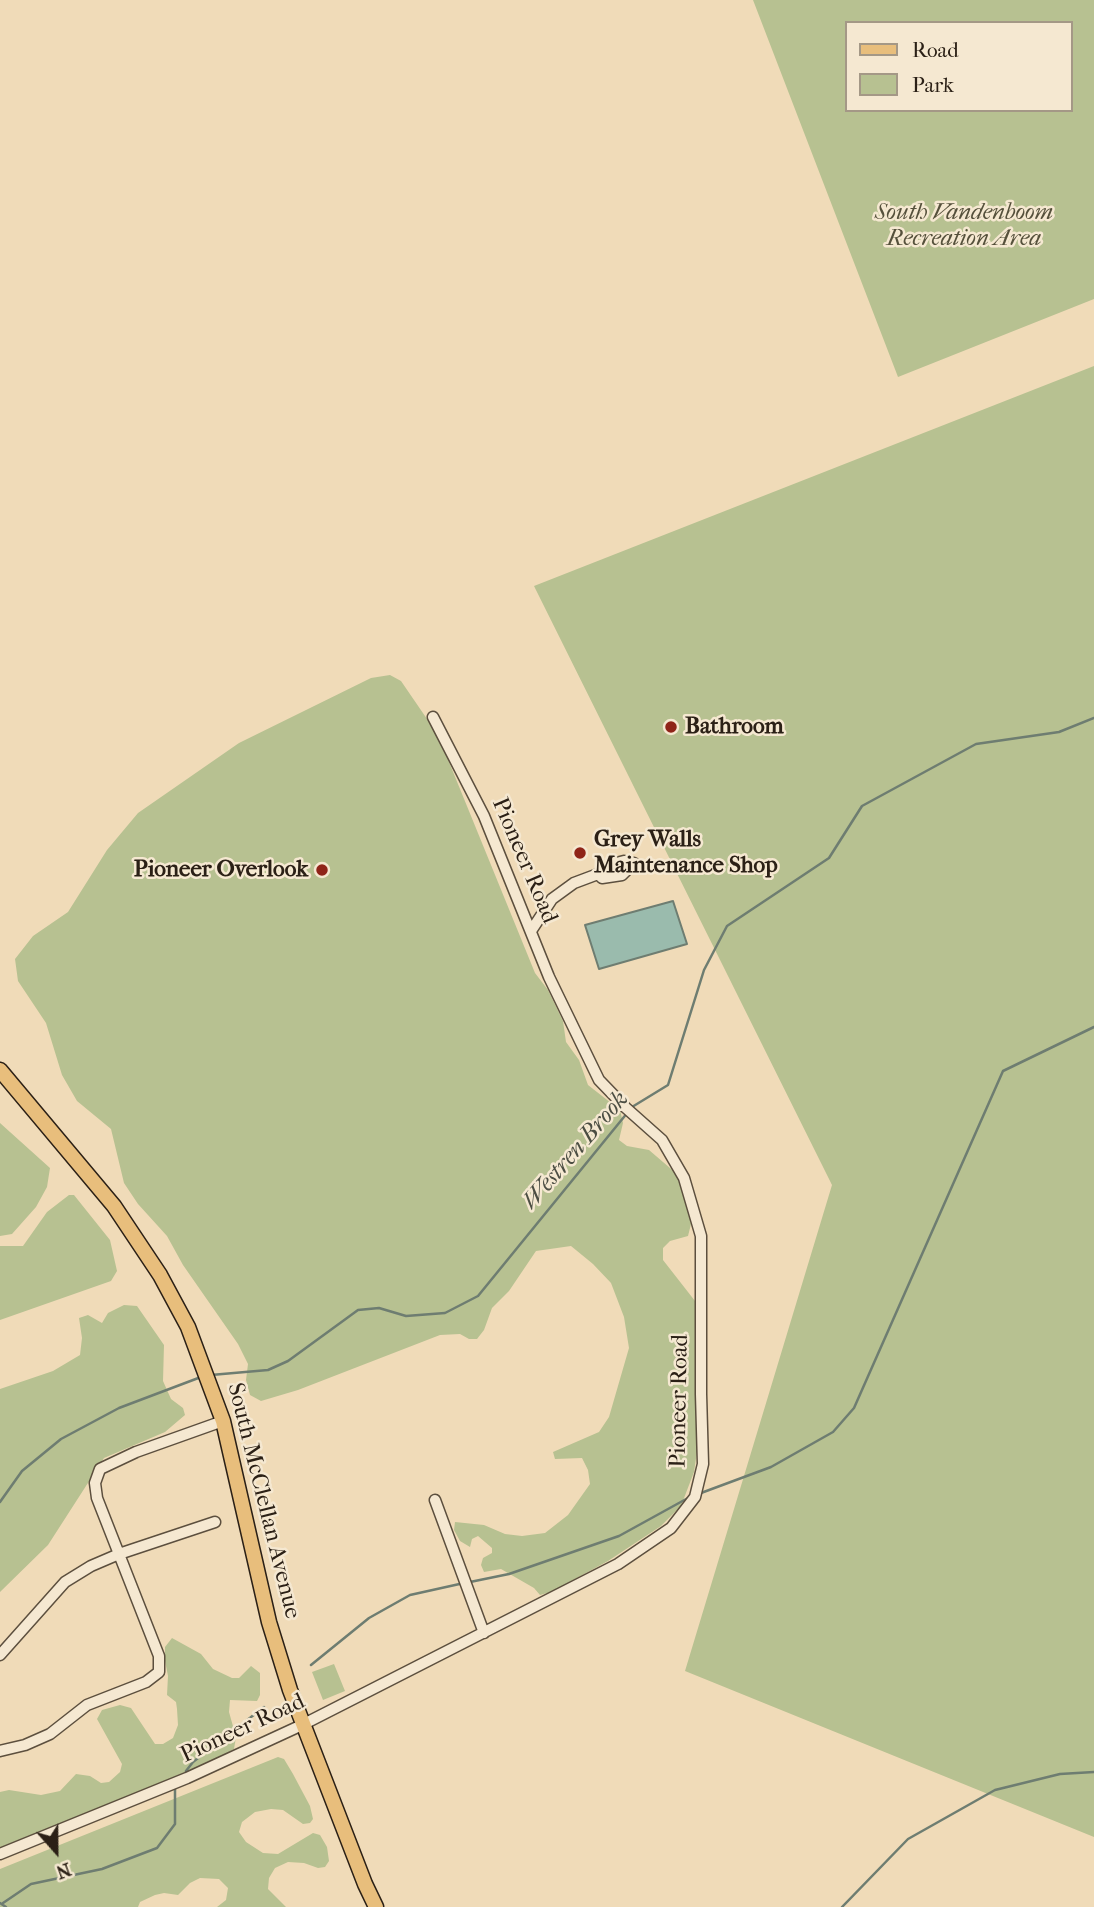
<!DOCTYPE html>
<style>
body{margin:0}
#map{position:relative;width:1094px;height:1907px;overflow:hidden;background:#f0dbb8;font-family:"IM FELL French Canon",serif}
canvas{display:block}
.legend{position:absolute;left:845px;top:21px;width:228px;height:91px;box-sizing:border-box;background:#f5e8d1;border:2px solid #a49886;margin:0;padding:9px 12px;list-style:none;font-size:21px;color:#2b2016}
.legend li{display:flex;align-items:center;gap:14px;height:35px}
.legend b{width:35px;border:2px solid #a49886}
.north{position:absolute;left:21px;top:1816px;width:70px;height:70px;-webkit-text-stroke:5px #f5e8d1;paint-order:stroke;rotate:159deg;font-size:19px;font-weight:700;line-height:28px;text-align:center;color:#2b2016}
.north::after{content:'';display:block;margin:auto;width:24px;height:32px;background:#2b2016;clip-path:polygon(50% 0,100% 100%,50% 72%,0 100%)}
</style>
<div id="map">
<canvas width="1094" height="1907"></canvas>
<ul class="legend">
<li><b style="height:9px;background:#e8be7c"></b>Road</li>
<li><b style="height:19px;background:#b7c191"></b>Park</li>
</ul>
<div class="north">N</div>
</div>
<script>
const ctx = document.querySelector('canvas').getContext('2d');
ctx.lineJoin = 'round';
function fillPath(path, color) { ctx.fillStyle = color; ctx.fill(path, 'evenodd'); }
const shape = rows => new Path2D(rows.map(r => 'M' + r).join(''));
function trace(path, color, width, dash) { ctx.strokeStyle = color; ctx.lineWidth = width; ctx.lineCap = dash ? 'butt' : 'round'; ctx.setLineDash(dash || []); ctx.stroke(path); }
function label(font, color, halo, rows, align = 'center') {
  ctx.font = font + ' "IM FELL French Canon",serif'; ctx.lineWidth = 5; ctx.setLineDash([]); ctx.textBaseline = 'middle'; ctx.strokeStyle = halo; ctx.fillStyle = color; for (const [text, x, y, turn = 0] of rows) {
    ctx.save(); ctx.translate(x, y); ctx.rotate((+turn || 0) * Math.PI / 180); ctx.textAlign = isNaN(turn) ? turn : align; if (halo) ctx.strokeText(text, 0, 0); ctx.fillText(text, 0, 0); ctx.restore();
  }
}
const green = shape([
 [753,0,1094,0,1094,299,898,377],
 [847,23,1071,23,1071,110,847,110],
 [1094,366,1094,1837,685,1671,832,1185,534,586],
 [390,675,401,681,438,735,535,973,548,990,563,1021,566,1042,579,1060,588,1085,620,1110,623,1123,619,1140,627,1146,649,1150,677,1174,686,1195,691,1224,688,1236,670,1241,663,1248,663,1260,695,1301,699,1438,694,1472,681,1506,661,1526,608,1561,551,1592,540,1595,534,1588,501,1569,484,1572,481,1565,483,1558,492,1553,492,1548,478,1536,472,1539,470,1547,460,1541,454,1530,455,1522,484,1525,505,1534,522,1536,545,1533,568,1515,590,1484,588,1470,582,1458,555,1459,553,1452,599,1432,609,1417,629,1348,624,1317,611,1283,593,1264,571,1246,536,1251,509,1291,492,1308,484,1330,477,1339,469,1339,460,1334,440,1335,298,1390,261,1401,250,1395,246,1380,248,1364,238,1344,183,1265,167,1236,138,1204,124,1183,111,1129,77,1101,62,1075,46,1023,18,981,15,959,33,936,68,912,107,850,138,813,239,743,371,678],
 [0,1123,50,1168,47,1187,36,1207,12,1234,0,1236],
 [69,1195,74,1195,110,1240,117,1271,111,1281,0,1320,0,1246,23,1246,47,1212],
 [124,1305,137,1306,164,1345,163,1381,171,1399,183,1408,185,1415,165,1432,104,1458,48,1545,0,1592,0,1389,53,1371,80,1355,82,1338,79,1318,88,1315,102,1323,108,1313],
 [172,1638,201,1654,213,1669,232,1678,239,1678,251,1666,260,1673,260,1695,257,1701,230,1700,229,1712,236,1737,234,1749,200,1768,0,1850,0,1792,9,1790,41,1795,60,1791,76,1774,90,1776,101,1783,109,1782,120,1772,122,1764,97,1719,102,1710,120,1705,131,1708,155,1744,163,1744,173,1738,178,1725,177,1709,176,1702,167,1695,168,1676,165,1661,165,1647],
 [334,1664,345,1691,323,1700,312,1672],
 [278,1757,284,1759,293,1774,310,1806,313,1819,310,1823,303,1824,283,1810,271,1809,255,1812,242,1822,239,1832,246,1842,263,1853,278,1854,313,1833,320,1835,327,1847,329,1861,325,1867,318,1868,304,1863,288,1862,275,1868,269,1878,268,1889,286,1907,217,1907,226,1900,228,1888,219,1879,200,1878,190,1883,178,1895,164,1893,155,1895,140,1902,138,1907,0,1907,0,1869]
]);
const water = shape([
 [673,901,687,944,599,969,585,925,673,901]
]);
const stream = shape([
 [632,1107,668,1085,704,970,727,926,829,858,862,806,976,744,1059,732,1094,718],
 [211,1375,268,1370,288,1361,358,1310,379,1308,406,1316,445,1313,478,1296,628,1112],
 [701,1493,771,1467,833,1432,854,1408,1003,1071,1094,1027],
 [0,1502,22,1471,61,1439,119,1408,201,1377],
 [470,1582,509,1574,619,1536,688,1498],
 [311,1665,369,1618,410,1595,464,1583],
 [186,1771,193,1762,264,1707],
 [0,1903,6,1907],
 [3,1903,31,1884,102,1869,157,1848,175,1824,175,1788],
 [842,1907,908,1839,995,1790,1060,1774,1094,1772]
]);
const minor = shape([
 [531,931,552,899,574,883,598,874,602,878,622,875,634,863,624,861,605,866,598,874],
 [435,1500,484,1633],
 [0,1655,65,1582,91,1566,119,1554,215,1522],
 [0,1751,25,1745,50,1734,87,1705,146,1682,159,1672,159,1656,97,1498,95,1483,100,1469,136,1452,223,1421],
 [0,1854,187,1778,302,1725,618,1564,671,1528,695,1497,703,1464,701,1394,701,1236,684,1178,662,1140,626,1108,599,1080,549,977,484,816,433,717]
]);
const major = shape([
 [0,1070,114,1206,160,1275,188,1327,223,1421,269,1622,290,1690,365,1884,376,1907]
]);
const markers = [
 [671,727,7,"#8f2418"],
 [580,853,7,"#8f2418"],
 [322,870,7,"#8f2418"]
];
const parkNames = [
 ["South Vandenboom",964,213],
 ["Recreation Area",964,239]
];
const poiNames = [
 ["Bathroom",685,727],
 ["Grey Walls",594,840],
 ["Maintenance Shop",594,866],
 ["Pioneer Overlook",308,870,"right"]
];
const streetNames = [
 ["Pioneer Road",524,861,67],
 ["Pioneer Road",680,1401,-89],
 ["South McClellan Avenue",263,1501,76],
 ["Pioneer Road",243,1729,-25]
];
const waterNames = [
 ["Westren Brook",576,1151,-49]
];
fillPath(green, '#b7c191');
fillPath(water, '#9abbad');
trace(water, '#6e7d71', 2);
trace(stream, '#6e7d71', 2.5);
trace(minor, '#5c4f3e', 13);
trace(major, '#2b2016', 17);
trace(minor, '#f5e8d1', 10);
trace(major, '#e8be7c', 14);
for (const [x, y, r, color] of markers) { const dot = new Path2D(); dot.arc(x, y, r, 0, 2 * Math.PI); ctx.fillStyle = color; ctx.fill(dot); trace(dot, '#f5e8d1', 2.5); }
label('italic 23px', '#55503b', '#f5e8d1', parkNames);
label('bold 23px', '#2b2016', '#f5e8d1', poiNames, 'left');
label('23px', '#2b2016', '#f5e8d1', streetNames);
label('italic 24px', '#4c4e43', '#f5e8d1', waterNames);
</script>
